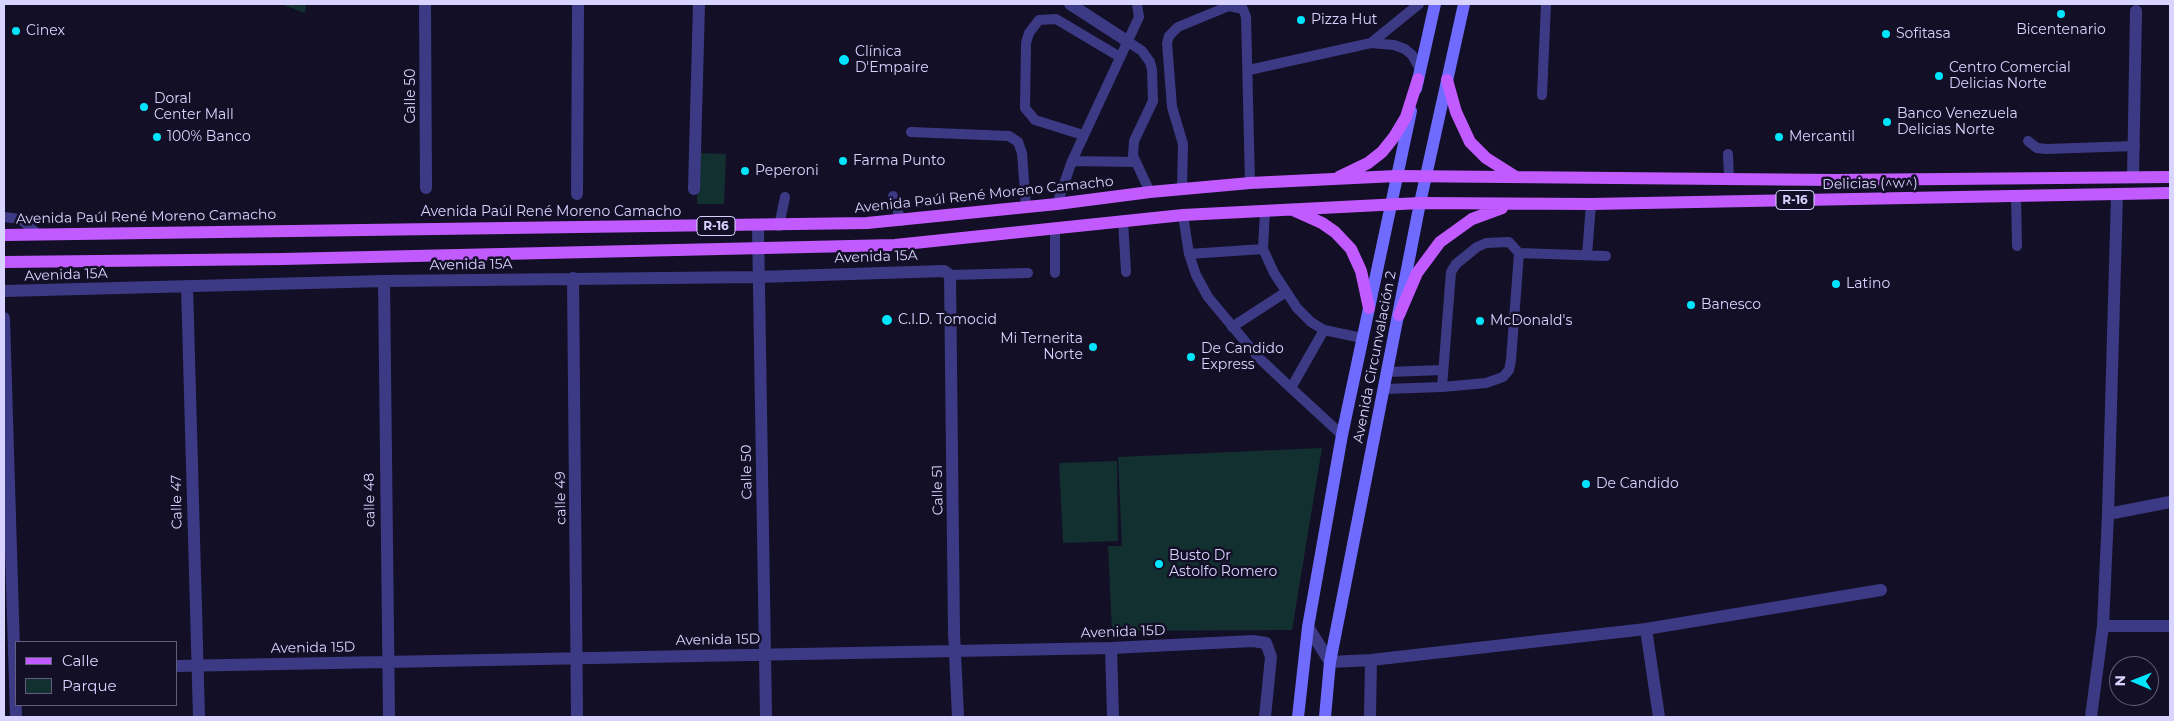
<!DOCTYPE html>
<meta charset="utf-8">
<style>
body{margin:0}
#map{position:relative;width:2174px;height:721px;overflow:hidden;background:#130f26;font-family:Montserrat,sans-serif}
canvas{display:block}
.frame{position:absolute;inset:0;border:5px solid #d9d4ff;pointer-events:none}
.legend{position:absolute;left:15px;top:641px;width:162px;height:65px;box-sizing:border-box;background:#130f26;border:1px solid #625e7d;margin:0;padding:6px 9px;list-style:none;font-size:15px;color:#d9d4ff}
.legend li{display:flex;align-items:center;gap:10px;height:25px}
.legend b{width:25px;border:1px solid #625e7d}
.north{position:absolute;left:2109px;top:656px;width:50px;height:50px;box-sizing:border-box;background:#130f26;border:1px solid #625e7d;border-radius:50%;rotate:271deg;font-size:14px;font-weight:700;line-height:20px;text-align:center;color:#d9d4ff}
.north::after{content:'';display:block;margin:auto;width:18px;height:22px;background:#00e5ff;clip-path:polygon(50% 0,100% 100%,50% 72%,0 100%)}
</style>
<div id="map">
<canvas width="2174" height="721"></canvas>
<div class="frame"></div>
<ul class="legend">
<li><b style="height:6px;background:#c25bff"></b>Calle</li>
<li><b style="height:14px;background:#12302f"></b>Parque</li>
</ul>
<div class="north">N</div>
</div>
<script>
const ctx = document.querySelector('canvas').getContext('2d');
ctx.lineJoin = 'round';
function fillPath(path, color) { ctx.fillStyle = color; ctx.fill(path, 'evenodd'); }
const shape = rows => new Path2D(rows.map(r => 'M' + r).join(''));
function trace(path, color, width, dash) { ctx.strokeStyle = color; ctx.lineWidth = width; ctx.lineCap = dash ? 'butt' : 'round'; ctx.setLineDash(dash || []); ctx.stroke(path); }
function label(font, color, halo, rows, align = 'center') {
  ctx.font = font + ' Montserrat,sans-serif'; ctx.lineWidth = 5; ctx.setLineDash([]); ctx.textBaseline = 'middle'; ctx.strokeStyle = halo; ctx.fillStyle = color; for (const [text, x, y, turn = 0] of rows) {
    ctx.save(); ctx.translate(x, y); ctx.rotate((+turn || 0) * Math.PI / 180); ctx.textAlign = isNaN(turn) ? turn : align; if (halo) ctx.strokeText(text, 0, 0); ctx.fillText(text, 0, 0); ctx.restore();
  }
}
const green = shape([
 [281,4,306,4,305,13],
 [698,153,726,154,724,204,697,204],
 [1322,448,1292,630,1112,631,1108,546,1122,546,1118,457],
 [1117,461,1118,541,1063,543,1059,463]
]);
const lane = shape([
 [1419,4,1371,43,1394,45,1405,49,1412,55,1420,69],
 [1127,41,1142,51,1150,62,1152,70,1153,101,1134,141,1133,156,1136,162],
 [1249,70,1371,43],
 [1542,95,1546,4],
 [911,132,1009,136,1018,142,1022,153,1026,207],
 [1083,135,1035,120,1025,108,1026,43,1029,33,1039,20,1056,19,1120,57],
 [2028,141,2037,148,2046,149,2135,146],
 [1728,154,1729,178],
 [1072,161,1139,17,1137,4],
 [1182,190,1183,144,1172,107,1167,43,1169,36,1178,27,1229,6,1243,9,1246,17,1250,183],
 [893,196,901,221],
 [2016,196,2017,246],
 [1057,204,1072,161,1136,162,1150,192],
 [1183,215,1189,254,1263,249,1265,210],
 [4,217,20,219,38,234],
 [1123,221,1126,272],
 [779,226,785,197],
 [1263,249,1274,273,1297,308,1311,322,1324,330],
 [1519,253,1606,256],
 [1189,254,1196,275,1208,297,1258,357,1291,388],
 [1587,255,1591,204],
 [1055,273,1055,228],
 [950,275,1028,273],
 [1232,327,1286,292],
 [1388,372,1443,370],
 [1384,389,1442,387,1486,383,1503,377,1509,370,1511,360,1519,253,1509,242,1486,243,1477,247,1456,264,1451,272,1442,387],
 [1342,435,1291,388,1324,330,1362,338]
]);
const street = shape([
 [425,4,426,188],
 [1070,4,1127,41],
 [2133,177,2136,11],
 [694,189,699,4],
 [577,194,578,4],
 [758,225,766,717],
 [573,278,577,717],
 [384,281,389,717],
 [187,286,199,717],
 [4,291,384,281,758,277,944,271,950,275,954,632,958,717],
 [4,318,16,717],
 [2108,514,2117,194],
 [2103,626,2170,626],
 [1308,627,1330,662,1371,660,1646,629,1881,590],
 [1646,629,1659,717],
 [1111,648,1113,717],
 [176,666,1111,648,1253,641,1266,643,1271,657,1265,717],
 [1370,717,1371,660],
 [2091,717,2103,626,2108,514,2170,502]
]);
const secondary = shape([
 [1416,89,1435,4],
 [1298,717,1308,627,1342,435,1411,111],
 [1325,717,1330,662,1420,203,1464,4]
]);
const primary = shape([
 [1447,80,1456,112,1470,142,1486,158,1516,177],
 [1339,177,1368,163,1382,152,1394,137,1406,117,1418,79],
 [1293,210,1322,223,1335,232,1351,249,1361,271,1369,308],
 [4,235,867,223,1057,204,1150,192,1250,183,1396,176,1835,180,2170,177],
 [4,262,283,259,895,245,1183,215,1420,203,1591,204,2170,193],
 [1399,315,1417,273,1440,242,1472,219,1502,208]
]);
const markers = [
 [2061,14,5,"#00e5ff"],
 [1301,20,5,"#00e5ff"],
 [16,31,5,"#00e5ff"],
 [1886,34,5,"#00e5ff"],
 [844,60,6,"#00e5ff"],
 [1939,76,5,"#00e5ff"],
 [144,107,5,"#00e5ff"],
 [1887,122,5,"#00e5ff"],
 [157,137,5,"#00e5ff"],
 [1779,137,5,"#00e5ff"],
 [843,161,5,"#00e5ff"],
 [745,171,5,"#00e5ff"],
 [1836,284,5,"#00e5ff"],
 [1691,305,5,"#00e5ff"],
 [887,320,6,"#00e5ff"],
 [1480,321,5,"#00e5ff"],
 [1093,347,5,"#00e5ff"],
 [1191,357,5,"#00e5ff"],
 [1586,484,5,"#00e5ff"],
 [1159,564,5,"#00e5ff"]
];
const shields = [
 [1795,200,38],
 [716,226,38]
];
const shieldNames = [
 ["R-16",1795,200],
 ["R-16",716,226]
];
const poiNames = [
 ["Pizza Hut",1311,20],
 ["Bicentenario",2061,30,"center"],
 ["Cinex",26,31],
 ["Sofitasa",1896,34],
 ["Clínica",855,52],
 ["D'Empaire",855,68],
 ["Centro Comercial",1949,68],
 ["Delicias Norte",1949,84],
 ["Doral",154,99],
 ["Center Mall",154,115],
 ["Banco Venezuela",1897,114],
 ["Delicias Norte",1897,130],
 ["100% Banco",167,137],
 ["Mercantil",1789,137],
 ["Farma Punto",853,161],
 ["Peperoni",755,171],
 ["Latino",1846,284],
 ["Banesco",1701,305],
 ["C.I.D. Tomocid",898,320],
 ["McDonald's",1490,321],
 ["Mi Ternerita",1083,339,"right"],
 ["Norte",1083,355,"right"],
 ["De Candido",1201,349],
 ["Express",1201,365],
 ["De Candido",1596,484],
 ["Busto Dr",1169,556],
 ["Astolfo Romero",1169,572]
];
const streetNames = [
 ["Calle 50",411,96,-90],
 ["Delicias (^w^)",1870,184,-1],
 ["Avenida Paúl René Moreno Camacho",984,195,-6],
 ["Avenida Paúl René Moreno Camacho",551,212],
 ["Avenida Paúl René Moreno Camacho",146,217,-1],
 ["Avenida 15A",876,257,-2],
 ["Avenida 15A",471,265,-1],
 ["Avenida 15A",66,275,-2],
 ["Avenida Circunvalación 2",1375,357,-79],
 ["Calle 50",747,472,-91],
 ["Calle 51",938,490,-91],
 ["calle 49",561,498,-91],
 ["calle 48",370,500,-91],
 ["Calle 47",177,502,-91],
 ["Avenida 15D",1123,632,-2],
 ["Avenida 15D",718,640,-1],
 ["Avenida 15D",313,648,-1]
];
fillPath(green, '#12302f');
trace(lane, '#3d3a85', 10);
trace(street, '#3d3a85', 12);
trace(secondary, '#6f6bff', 12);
trace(primary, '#c25bff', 12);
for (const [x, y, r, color] of markers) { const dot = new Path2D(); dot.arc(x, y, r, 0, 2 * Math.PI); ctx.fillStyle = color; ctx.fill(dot); trace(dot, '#130f26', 2); }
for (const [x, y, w] of shields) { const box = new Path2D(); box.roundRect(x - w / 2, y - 9.5, w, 19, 4); ctx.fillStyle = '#130f26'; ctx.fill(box); trace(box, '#d9d4ff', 1); }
label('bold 12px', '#d9d4ff', null, shieldNames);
label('14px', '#d9d4ff', '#130f26', poiNames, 'left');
label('14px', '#d9d4ff', '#130f26', streetNames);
</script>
